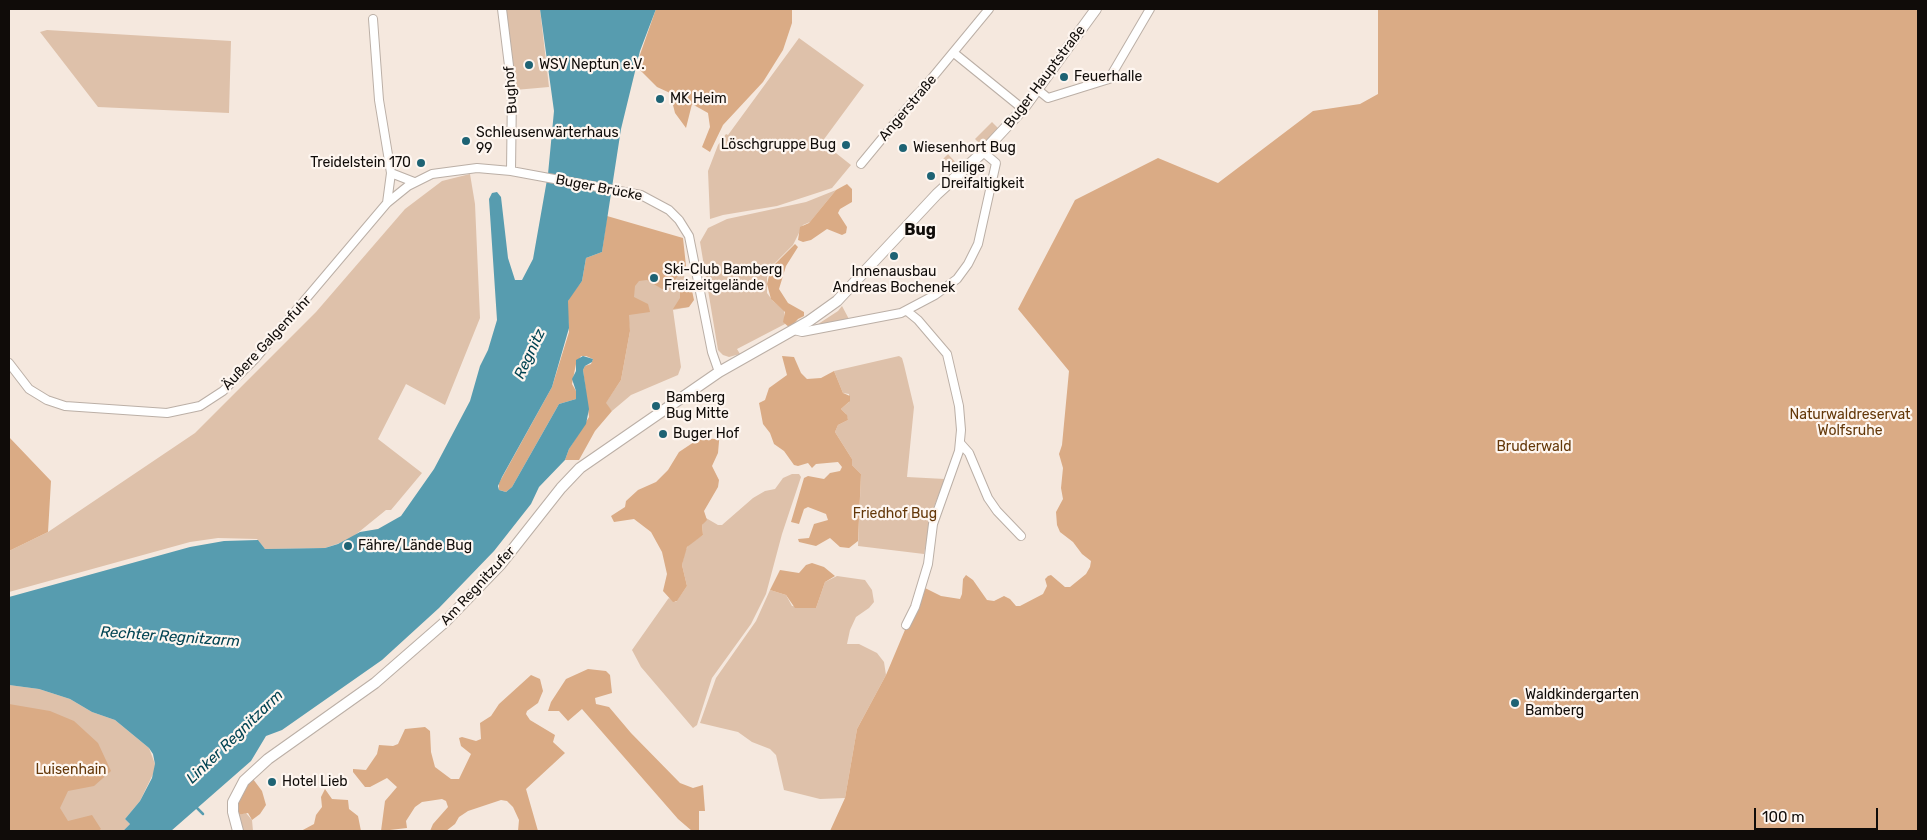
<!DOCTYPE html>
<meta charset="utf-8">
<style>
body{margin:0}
#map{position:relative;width:1927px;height:840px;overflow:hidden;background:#f5e8de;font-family:Rubik,sans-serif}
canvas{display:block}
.frame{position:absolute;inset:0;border:10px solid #100c09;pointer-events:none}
.scale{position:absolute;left:1754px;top:808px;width:124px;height:22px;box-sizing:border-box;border:2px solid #100c09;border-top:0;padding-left:6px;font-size:15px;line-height:18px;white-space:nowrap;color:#100c09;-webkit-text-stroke:4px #fef6f0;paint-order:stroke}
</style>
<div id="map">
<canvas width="1927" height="840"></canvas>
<div class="frame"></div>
<div class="scale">100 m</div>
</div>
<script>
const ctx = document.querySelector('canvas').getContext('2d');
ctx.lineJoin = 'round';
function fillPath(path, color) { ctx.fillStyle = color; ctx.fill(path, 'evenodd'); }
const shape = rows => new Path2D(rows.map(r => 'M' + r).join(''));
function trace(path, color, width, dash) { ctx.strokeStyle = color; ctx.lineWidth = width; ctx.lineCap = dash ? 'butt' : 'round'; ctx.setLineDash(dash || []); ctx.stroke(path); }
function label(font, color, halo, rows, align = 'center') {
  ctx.font = font + ' Rubik,sans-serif'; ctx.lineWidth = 4.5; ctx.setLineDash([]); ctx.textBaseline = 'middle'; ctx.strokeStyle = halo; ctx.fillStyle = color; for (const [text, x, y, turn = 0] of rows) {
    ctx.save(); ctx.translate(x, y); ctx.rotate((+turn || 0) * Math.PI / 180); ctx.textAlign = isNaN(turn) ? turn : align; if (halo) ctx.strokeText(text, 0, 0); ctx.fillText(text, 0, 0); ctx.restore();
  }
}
const green = shape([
 [506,9,540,9,549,87,515,90],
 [47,30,231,41,229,113,98,107,40,32],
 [799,38,864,85,822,142,851,165,832,188,823,191,777,206,723,215,710,219,708,171,718,145,726,134,728,135],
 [992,122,998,128,982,146,975,139],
 [948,154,959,166,950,174,940,162],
 [470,174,475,204,480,318,445,405,406,384,378,439,422,473,391,510,386,510,349,540,325,548,265,549,257,539,218,538,190,542,9,592,9,551,48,532,195,433,316,312,405,209,442,181],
 [836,190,810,222,803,225,793,245,773,265,767,277,767,293,773,301,784,310,785,324,737,349,740,354,729,357,723,355,718,350,700,242,708,228,727,219,806,202],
 [681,256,689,307,673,310,681,367,678,375,631,395,612,411,605,404,621,380,630,331,621,264],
 [842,306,850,321,812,328,838,311],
 [899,356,902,358,904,365,914,407,907,477,945,479,933,509,924,554,858,546,861,474,852,465,852,459,835,432,838,425,848,420,846,414,841,409,849,402,849,394,843,393,834,371],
 [792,474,799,474,801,477,782,534,766,594,751,624,712,678,697,725,693,728,641,667,632,650,668,599,669,598,676,602,687,586,682,565,685,551,689,544,703,535,702,525,706,518,718,525,722,525,753,498,765,491,775,489,783,478],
 [837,576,865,580,872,590,874,602,869,608,856,617,850,630,847,644,859,644,877,653,884,662,886,675,857,729,845,798,820,799,784,790,776,755,770,749,752,742,738,732,700,723,716,678,756,621,770,590,786,595,792,606,816,608,825,582],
 [9,685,39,689,70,699,92,712,115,720,149,748,155,764,155,770,140,801,125,819,130,824,123,831,9,831],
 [246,813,252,820,253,831,243,831,240,827,237,815]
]);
const forest = shape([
 [656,9,792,9,792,23,783,50,763,82,723,125,710,152,702,147,710,127,708,113,692,104,686,128,675,113,670,93,657,87,636,66],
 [1378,9,1918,9,1918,831,830,831,845,798,857,729,886,675,923,587,941,596,960,599,962,594,963,579,966,575,973,580,987,600,994,601,1004,596,1010,599,1016,606,1020,606,1043,594,1047,586,1045,579,1048,576,1051,575,1065,587,1070,587,1086,574,1090,567,1091,561,1082,554,1073,542,1060,532,1057,525,1056,512,1063,499,1061,488,1063,468,1059,454,1062,445,1069,371,1018,309,1075,200,1158,158,1218,183,1313,111,1360,104,1378,94],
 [847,184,852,189,852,202,840,209,838,213,847,227,846,233,842,235,827,229,811,240,803,242,798,240,800,227,809,223,836,190],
 [607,216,683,238,686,266,668,288,662,289,647,280,639,281,635,286,634,297,648,304,650,312,629,315,630,331,621,380,606,403,612,411,595,431,579,460,565,460,569,449,589,417,583,370,585,366,591,364,593,359,586,356,581,356,576,364,572,384,576,391,576,399,559,404,512,487,506,492,503,491,499,490,499,483,552,387,569,332,567,304,569,298,582,281,586,258,602,252],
 [795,244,798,247,786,266,779,289,788,303,804,312,804,316,798,319,790,328,783,322,785,312,771,299,767,284,771,268],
 [691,286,694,300,689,307,673,309,680,298,680,290],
 [782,356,794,357,801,373,807,379,821,378,834,371,843,393,850,396,850,401,841,409,847,415,848,420,838,425,835,432,852,459,852,465,861,474,858,541,849,548,840,547,830,538,816,546,799,542,798,539,809,538,814,524,828,520,826,514,808,507,804,509,799,524,791,522,804,478,808,476,824,479,830,473,840,471,842,467,838,462,816,464,812,468,808,463,798,466,794,465,784,451,774,444,770,433,763,424,759,403,765,400,769,388,787,375],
 [720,430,718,453,712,466,719,480,718,487,704,511,707,520,702,525,703,535,687,547,682,565,687,586,677,601,673,602,663,591,667,574,662,552,651,532,634,519,614,522,611,516,625,507,626,501,638,490,656,482,668,470,679,452,700,438,715,439],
 [9,437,51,481,48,532,9,551],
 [812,563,824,567,835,576,825,582,816,608,795,608,786,595,770,590,780,570,799,573,806,565],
 [588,669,606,671,610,675,612,693,595,698,596,704,609,707,631,733,680,783,693,788,703,785,705,811,699,811,699,831,692,831,678,819,582,709,568,721,559,711,548,711,551,702,566,679],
 [531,675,540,679,543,691,538,703,527,711,526,714,530,720,555,735,553,742,565,753,526,789,538,831,518,831,519,820,513,807,507,801,501,800,468,811,459,817,455,824,446,831,430,831,433,824,448,807,446,801,442,799,422,802,415,807,406,821,407,828,381,831,385,801,397,787,387,778,370,787,365,787,353,772,353,769,366,770,377,754,379,745,393,746,398,744,405,729,425,727,430,731,431,752,435,767,451,779,459,779,471,754,461,746,459,738,462,737,476,741,481,739,480,723,491,716,499,704],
 [9,704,50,711,74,721,98,743,111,771,94,786,68,791,60,808,68,821,92,815,101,829,98,831,9,831],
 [253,779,262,791,266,805,260,814,252,820,248,813,237,815,236,806,248,784],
 [325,789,332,799,348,800,349,809,358,816,361,831,301,831,314,824,316,815,322,807,321,797]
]);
const water = shape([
 [540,9,656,9,640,51,621,129,602,252,586,258,582,281,568,301,569,328,552,387,502,477,498,486,499,490,506,492,512,487,559,404,576,399,576,391,572,379,576,371,576,360,583,356,593,359,592,362,585,366,583,370,589,409,586,424,569,449,565,460,539,487,531,504,494,551,439,608,382,660,282,730,266,736,251,761,171,831,123,831,130,824,125,819,140,801,152,778,155,764,153,754,149,748,115,720,92,712,70,699,39,689,9,685,9,597,190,547,224,541,258,540,265,549,325,548,338,544,360,532,378,529,401,516,434,469,470,401,480,366,488,350,497,320,489,199,492,193,497,192,501,197,508,258,515,280,522,280,533,259,548,174,554,111]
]);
const stream = shape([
 [197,808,203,814]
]);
const minor = shape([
 [502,9,512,90,511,171],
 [373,19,379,100,391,173,387,203],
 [954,53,1023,109],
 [1038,90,1048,98,1109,79,1150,9],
 [861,164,989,9],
 [391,173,414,182],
 [794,330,802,332,901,313,935,295,957,279,968,264,978,244,996,163,983,152],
 [9,363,29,389,47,400,65,406,167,413,200,406,223,391,255,359,387,203,408,186,432,174,477,168,511,171,641,195,669,210,679,220,689,236,712,352,719,372],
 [961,444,969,453,988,498,997,511,1021,536],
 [906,625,915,607,928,564,933,524,959,451,961,430,959,406,947,354,918,320,907,311]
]);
const tertiary = shape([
 [238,831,233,812,233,802,244,781,268,759,375,683,445,622,501,564,561,488,580,468,719,372,809,321,837,301,937,194,983,152,1023,109,1096,9]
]);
const markers = [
 [529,65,5,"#1e6374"],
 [1064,77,5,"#1e6374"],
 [660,99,5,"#1e6374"],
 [466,141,5,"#1e6374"],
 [846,145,5,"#1e6374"],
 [903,148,5,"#1e6374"],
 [421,163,5,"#1e6374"],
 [931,176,5,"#1e6374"],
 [894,256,5,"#1e6374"],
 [654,278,5,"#1e6374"],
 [656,406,5,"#1e6374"],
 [663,434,5,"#1e6374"],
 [348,546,5,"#1e6374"],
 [1515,703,5,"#1e6374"],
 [272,782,5,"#1e6374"]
];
const poiNames = [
 ["WSV Neptun e.V.",539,65],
 ["Feuerhalle",1074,77],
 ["MK Heim",670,99],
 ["Schleusenwärterhaus",476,133],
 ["99",476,149],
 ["Löschgruppe Bug",836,145,"right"],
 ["Wiesenhort Bug",913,148],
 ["Treidelstein 170",411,163,"right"],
 ["Heilige",941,168],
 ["Dreifaltigkeit",941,184],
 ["Ski-Club Bamberg",664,270],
 ["Freizeitgelände",664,286],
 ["Innenausbau",894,272,"center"],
 ["Andreas Bochenek",894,288,"center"],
 ["Bamberg",666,398],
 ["Bug Mitte",666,414],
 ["Buger Hof",673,434],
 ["Fähre/Lände Bug",358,546],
 ["Waldkindergarten",1525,695],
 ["Bamberg",1525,711],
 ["Hotel Lieb",282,782]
];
const streetNames = [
 ["Buger Hauptstraße",1045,77,-53],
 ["Bughof",511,90,-94],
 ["Angerstraße",908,108,-50],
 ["Buger Brücke",599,188,11],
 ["Äußere Galgenfuhr",267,343,-47],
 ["Am Regnitzufer",478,586,-47]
];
const parkNames = [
 ["Naturwaldreservat",1850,415],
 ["Wolfsruhe",1850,431],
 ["Bruderwald",1534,447],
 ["Friedhof Bug",895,514],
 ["Luisenhain",71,770]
];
const waterNames = [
 ["Regnitz",530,354,-65],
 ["Rechter Regnitzarm",170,637,4],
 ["Linker Regnitzarm",235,737,-44]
];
const quarterNames = [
 ["Bug",920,230]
];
fillPath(green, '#dec1aa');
fillPath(forest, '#daab85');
fillPath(water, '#579caf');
trace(stream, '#579caf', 2.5);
trace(minor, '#bbafa6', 10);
trace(tertiary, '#bbafa6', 12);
trace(minor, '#fff', 8);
trace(tertiary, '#fff', 10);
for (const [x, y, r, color] of markers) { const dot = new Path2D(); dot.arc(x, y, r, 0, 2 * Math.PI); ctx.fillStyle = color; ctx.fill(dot); trace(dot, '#fef6f0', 2); }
label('14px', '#100c09', '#fef6f0', poiNames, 'left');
label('14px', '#100c09', '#fef6f0', streetNames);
label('14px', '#643809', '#fef6f0', parkNames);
label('italic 15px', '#014352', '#fef6f0', waterNames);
label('bold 16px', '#100c09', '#fef6f0', quarterNames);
</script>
